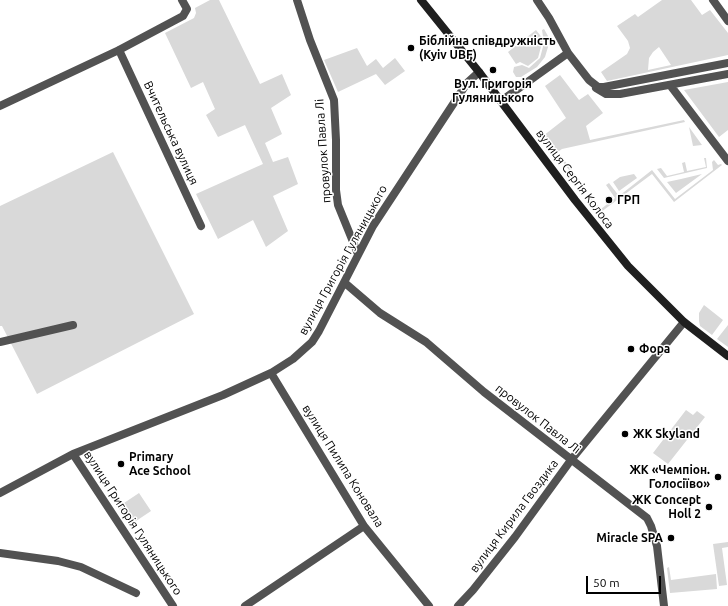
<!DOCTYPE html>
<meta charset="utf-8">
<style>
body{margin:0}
#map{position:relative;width:728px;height:606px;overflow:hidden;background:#fff;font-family:Ubuntu,sans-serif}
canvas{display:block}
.scale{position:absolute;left:586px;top:576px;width:75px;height:18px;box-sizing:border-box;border:2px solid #000;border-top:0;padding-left:5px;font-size:12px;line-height:14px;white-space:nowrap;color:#000;-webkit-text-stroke:3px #fff;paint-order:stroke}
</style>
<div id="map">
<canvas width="728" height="606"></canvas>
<div class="scale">50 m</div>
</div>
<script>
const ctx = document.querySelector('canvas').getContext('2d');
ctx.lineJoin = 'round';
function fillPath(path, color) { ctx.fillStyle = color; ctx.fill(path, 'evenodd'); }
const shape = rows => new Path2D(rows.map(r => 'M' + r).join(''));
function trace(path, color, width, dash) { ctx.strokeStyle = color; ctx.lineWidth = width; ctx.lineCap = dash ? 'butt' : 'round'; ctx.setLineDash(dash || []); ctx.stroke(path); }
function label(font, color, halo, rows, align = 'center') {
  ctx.font = font + ' Ubuntu,sans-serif'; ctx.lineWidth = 3; ctx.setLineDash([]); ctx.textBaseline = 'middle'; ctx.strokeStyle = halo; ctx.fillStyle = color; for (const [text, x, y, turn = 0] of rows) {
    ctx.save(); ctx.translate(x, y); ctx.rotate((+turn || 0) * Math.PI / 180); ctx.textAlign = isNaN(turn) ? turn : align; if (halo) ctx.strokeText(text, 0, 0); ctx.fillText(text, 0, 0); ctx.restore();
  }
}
const green = shape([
 [210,0,219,0,260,84,282,74,291,95,271,108,282,134,265,143,273,162,288,157,298,184,273,196,288,231,266,247,253,220,218,239,196,194,263,164,245,125,218,137,206,115,215,109,203,82,191,88,165,33,194,18,196,13,195,8],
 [662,0,691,0,702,15,710,10,728,33,728,55,607,81,601,72,627,54,630,48,628,41,617,26,635,14,638,17],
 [659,47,671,65,648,70,649,58,653,52],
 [544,29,548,36,548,47,545,57,537,67,521,77,516,77,513,72,514,67,522,65,529,68,540,58,544,43,542,30],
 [536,30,543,39,538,58,528,66,520,62,516,64,508,52],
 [357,48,367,66,376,59,383,68,395,58,405,71,385,85,376,74,338,92,324,60],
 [560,75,579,100,588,94,603,113,586,126,590,140,684,120,685,122,562,149,556,153,543,136,566,118,545,86],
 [728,82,728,130,719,137,684,90],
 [689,127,702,145,693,146],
 [113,152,194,314,37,394,2,326,0,326,0,206],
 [561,156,582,183,583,188,559,157],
 [704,158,706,158,707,168,664,178,657,169,661,168,667,176,684,172,682,163,685,162,687,171,706,167],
 [714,160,718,165,721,164,722,165,674,202,652,174,601,212,587,194,601,209,615,198,606,185,609,183,619,196,652,170,675,199,713,170,712,162],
 [634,174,637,178,619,191,613,182,620,177],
 [702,174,676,193,667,182,681,179],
 [704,305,723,320,712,335,700,326,699,321,699,313],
 [728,325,728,347,717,339],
 [686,410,693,415,697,411,705,417,668,464,653,453],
 [139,493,151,511,130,525,118,507],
 [728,542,728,547,722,548,727,585,719,586,713,544],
 [669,567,671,580,716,574,717,589,670,593,667,568]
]);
const street = shape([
 [297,0,310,40,334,100,336,140,336,190,338,205,358,254],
 [537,0,549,18,568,53,589,80,598,87,604,87,728,63],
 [713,0,728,21],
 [119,50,201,226],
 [670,85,728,161],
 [596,88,606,94,620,94,728,74],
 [501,101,568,53],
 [0,106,119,50,183,16,187,9,182,0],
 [345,283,380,313,426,342,484,392,647,518,651,526,657,546,664,606],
 [0,342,73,325],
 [271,373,364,526,429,606],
 [73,454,173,606],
 [0,493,73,454,223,395,271,373,293,359,312,342,319,331,373,226,467,83,479,72],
 [0,553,58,561,81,567,136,593],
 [245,606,364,526],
 [458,606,473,590,515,537,571,460,684,322]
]);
const secondary = shape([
 [421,0,479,72,575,200,628,266,684,322,728,356]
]);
const markers = [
 [411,48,4,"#000"],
 [493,70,4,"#000"],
 [609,200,4,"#000"],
 [631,349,4,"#000"],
 [625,434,4,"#000"],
 [121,464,4,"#000"],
 [718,477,4,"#000"],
 [709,507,4,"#000"],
 [671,538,4,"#000"]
];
const poiNames = [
 ["Біблійна співдружність",419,41],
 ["(Kyiv UBF)",419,55],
 ["Вул. Григорія",493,84,"center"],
 ["Гуляницького",493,98,"center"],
 ["ГРП",617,200],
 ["Фора",639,349],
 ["ЖК Skyland",633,434],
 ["Primary",129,457],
 ["Ace School",129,471],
 ["ЖК «Чемпіон.",710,470,"right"],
 ["Голосіїво»",710,484,"right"],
 ["ЖК Concept",701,500,"right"],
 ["Holl 2",701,514,"right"],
 ["Мiracle SPA",663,538,"right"]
];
const streetNames = [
 ["Вчительська вулиця",171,133,65],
 ["провулок Павла Лі",323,151,-94],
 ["вулиця Сергія Колоса",575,179,53],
 ["вулиця Григорія Гуляницького",343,260,-61],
 ["провулок Павла Лі",538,419,38],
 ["вулиця Пилипа Коновала",343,466,58],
 ["вулиця Кирила Гвоздика",514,516,-53],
 ["вулиця Григорія Гуляницького",133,523,57]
];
fillPath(green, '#d9d9d9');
trace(street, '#525252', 8);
trace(secondary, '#1f1f1f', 8);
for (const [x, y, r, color] of markers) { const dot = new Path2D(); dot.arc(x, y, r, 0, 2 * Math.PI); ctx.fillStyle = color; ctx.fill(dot); trace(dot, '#fff', 1.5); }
label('bold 12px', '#000', '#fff', poiNames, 'left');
label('12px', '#000', '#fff', streetNames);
</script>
